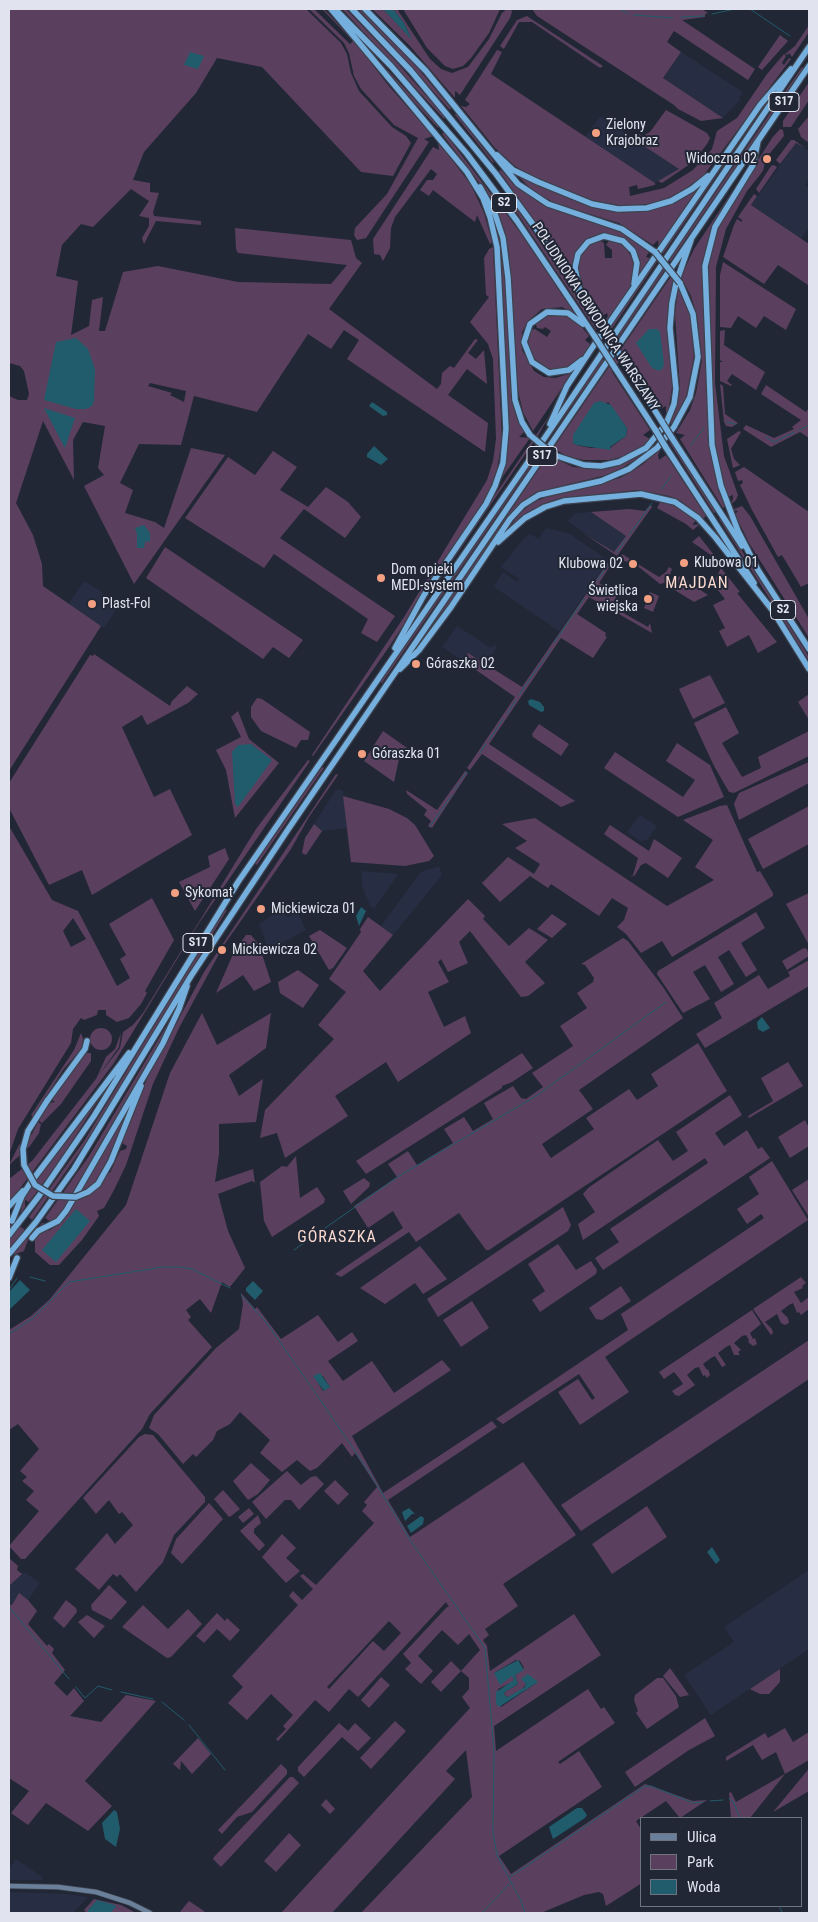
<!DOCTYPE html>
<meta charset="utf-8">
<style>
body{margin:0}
#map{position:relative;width:818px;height:1922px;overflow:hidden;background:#222736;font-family:"Roboto Condensed",sans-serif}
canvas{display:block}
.frame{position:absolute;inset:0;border:10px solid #e1e4ef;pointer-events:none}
.legend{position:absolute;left:640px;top:1817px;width:162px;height:90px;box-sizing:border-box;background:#222736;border:1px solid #6e7380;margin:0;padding:6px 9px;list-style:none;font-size:15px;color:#e1e4ef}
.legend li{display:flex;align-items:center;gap:10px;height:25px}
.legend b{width:25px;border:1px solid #6e7380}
</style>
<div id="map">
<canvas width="818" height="1922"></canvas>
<div class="frame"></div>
<ul class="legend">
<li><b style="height:6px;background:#6a809a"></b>Ulica</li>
<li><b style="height:14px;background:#5a405e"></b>Park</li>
<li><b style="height:14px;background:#205c6b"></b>Woda</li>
</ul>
</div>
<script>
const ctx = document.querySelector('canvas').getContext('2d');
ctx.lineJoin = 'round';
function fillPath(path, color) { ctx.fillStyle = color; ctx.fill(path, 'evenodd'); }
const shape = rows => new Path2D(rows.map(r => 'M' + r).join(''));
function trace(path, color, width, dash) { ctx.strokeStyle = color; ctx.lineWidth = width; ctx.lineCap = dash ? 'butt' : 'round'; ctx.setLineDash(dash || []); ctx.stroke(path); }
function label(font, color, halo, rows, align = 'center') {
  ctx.font = font + ' "Roboto Condensed",sans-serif'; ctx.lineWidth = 4; ctx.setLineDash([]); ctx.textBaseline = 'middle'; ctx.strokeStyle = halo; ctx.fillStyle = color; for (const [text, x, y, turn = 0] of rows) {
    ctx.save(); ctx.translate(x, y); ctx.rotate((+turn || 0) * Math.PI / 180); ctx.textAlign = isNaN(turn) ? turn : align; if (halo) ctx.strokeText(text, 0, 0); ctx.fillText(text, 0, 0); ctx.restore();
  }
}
const built = shape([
 [681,52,743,92,739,98,741,99,723,118,663,78],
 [600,116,680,169,654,183,585,137],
 [796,143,809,151,809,178,805,185,809,188,809,227,801,239,751,205],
 [591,512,626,536,614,553,567,521,576,513],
 [546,528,570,534,609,561,559,631,494,587,503,572,517,582,519,579,501,567,525,537,530,534,539,539],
 [84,581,99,590,118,607,104,628,68,605],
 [457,626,491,648,494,645,497,647,486,664,468,653,463,661,442,647],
 [336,790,343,790,347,828,322,831,314,824],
 [640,815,657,826,647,840,640,841,627,832],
 [439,866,442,875,393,935,381,926,421,872],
 [361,871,398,874,374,909,370,906,362,886],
 [280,910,288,918,297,911,306,930,271,949,268,948,259,924],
 [809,1570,809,1649,711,1715,684,1675,734,1642,724,1627],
 [22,1573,26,1573,40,1583,28,1600,19,1594,12,1605,9,1605,9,1586],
 [16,1859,42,1877,42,1880,9,1880,9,1869],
 [9,1892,67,1894,88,1897,73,1913,9,1913]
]);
const green = shape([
 [9,9,306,9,341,43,347,54,351,73,359,91,392,127,406,136,411,143,393,176,361,172,262,67,217,58,196,93,144,152,133,180,150,183,150,192,159,193,153,212,154,216,201,221,201,225,156,221,144,244,142,238,149,226,149,218,139,216,149,201,131,189,93,227,81,224,62,245,56,276,78,281,71,335,89,326,92,300,103,297,99,331,105,331,123,272,158,266,238,282,331,284,347,265,238,253,236,249,235,228,351,240,356,258,362,263,329,309,437,389,441,384,442,373,450,366,454,368,475,339,478,340,468,353,476,359,484,350,487,384,467,369,448,395,488,423,485,452,347,359,359,340,344,330,331,349,308,334,257,412,194,396,181,445,139,444,120,483,133,490,125,513,155,522,164,528,191,448,225,455,134,584,84,486,104,475,98,468,105,426,83,422,73,440,74,480,43,421,16,503,33,535,42,564,43,586,101,626,9,771,9,396,18,400,27,400,29,394,24,371,20,366,9,363],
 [150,383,186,391,184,402,170,395,172,393,148,386],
 [309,9,314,9,350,44,353,41,322,9,326,11,359,47,388,85,433,136,424,139,429,142,366,238,357,240,354,235,355,228,387,194,418,138,394,125,361,89,354,76,349,53,344,43],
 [342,9,346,9,393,58,445,117,444,119],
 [358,9,361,9,416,66,451,108,450,110],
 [372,9,383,9,411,38,404,23,393,9,397,9,430,59,441,69,452,73,468,67,489,39,502,13,507,9,511,9,512,12,510,18,460,95,455,91,455,98,409,45],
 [403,9,500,9,489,33,471,58,463,66,453,69,445,66,427,48],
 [532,9,702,9,708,13,705,14,705,17,682,20,755,69,748,80,674,31,667,42,681,52,663,78,723,118,701,121,678,109,674,105,537,16],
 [527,16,530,18,603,66,600,68,532,22,519,22,504,49,500,46,517,20],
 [809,25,809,32,792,57,789,53,787,55,785,54,795,46],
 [780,35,788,41,762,70,758,67],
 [497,50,502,52,491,74,655,183,655,185,638,189,637,185,629,187,630,196,664,188,693,170,712,149,717,131,737,118,767,74,784,54,786,56,782,63,784,65,789,58,791,59,704,175,688,187,665,200,647,204,624,206,590,200,526,173,515,166,495,148,461,106,466,107,470,104,465,100],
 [372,53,439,126,438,128,412,100],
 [802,67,804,68,670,262,669,260],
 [809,82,809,100,791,127,783,127,783,121],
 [777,87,663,254,662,252,704,190],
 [666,110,707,133,710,138,707,144,693,162,662,183,658,181,679,169,635,140,639,134,643,136,650,132],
 [456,113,494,162,493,163,455,115],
 [809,116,809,143,801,137,798,129],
 [780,129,783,130,784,136,766,158,763,171,747,191,726,229,716,267,715,383,724,456,738,495,736,500,730,505,733,499,733,495,728,497,725,494,713,431,706,273,708,259,717,228,724,214,772,138],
 [444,132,520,232,575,314,562,307,542,309,529,320,522,332,522,350,534,371,544,377,555,378,572,373,533,431,523,412,516,382,509,253,504,229,494,202,442,134],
 [791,140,794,140,805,148,796,143,780,164,776,160],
 [438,141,471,185,484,213,492,242,490,244,477,215,475,222,433,190,429,196,420,190,427,180,433,180,437,174,431,169,395,217,391,228,390,248,383,261,380,255,374,254,373,239,433,147,439,150],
 [750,165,713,228,705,251,703,271,709,429,726,506,723,508,680,439,685,435,676,433,690,410,696,393,702,360,697,316,691,296,681,277,694,249],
 [774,165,777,167,759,193,756,189,771,166],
 [501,170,518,187,538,202,625,233,650,250,646,257,649,258,654,254,638,279,639,261,626,241,612,235,597,235,584,242,576,253,573,268,574,276,499,171],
 [515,173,582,204,619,212,638,212,667,206,702,186,659,249,658,240,653,245,619,223,557,204,534,192],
 [754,194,757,196,751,205,809,244,808,285,778,265,764,284,723,257,734,225,737,219,742,222,742,220,738,217],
 [512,202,557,266,597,328,596,330,511,204],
 [492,214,502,246,504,260,512,399,525,431,519,437,530,438,501,479,507,455,509,429,500,262],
 [610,239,625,246,635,264,633,279,628,291,584,355,564,369,548,369,532,357,528,344,530,330,535,329,547,337,551,331,545,327,543,329,537,328,535,322,550,314,569,316,581,326,589,336,585,340,590,344,608,316,607,313,602,316,584,289,577,270,579,257,588,246,599,240,604,243,605,258,612,258,612,250,606,245],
 [493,247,502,440,496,475,487,496,389,647,313,756,312,755,404,617,487,480,493,461,496,439,493,359,488,344,470,322,489,297,486,295,484,258,489,249],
 [657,258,659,259,611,330,609,328],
 [723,262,796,309,786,330,764,316,756,328,738,316,731,328,720,327,720,275],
 [665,266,666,268,617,340,616,338],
 [672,275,674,279,667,325,673,381,668,413,666,414,666,406,660,409,625,353,612,372,650,430,643,435,650,439,644,446,629,455,609,460,584,460,566,456,557,450,552,457,573,467,592,469,608,468,647,452,614,473,542,491,523,501,508,517,455,597,429,629],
 [608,402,627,428,626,436,610,448,591,448,576,445,573,443],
 [680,288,691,316,694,357,686,397,672,426,670,422,680,390,675,314,678,290],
 [725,330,724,345,765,372,756,390,732,374,727,381,732,385,731,386,720,381,720,362,723,362,720,360,720,331],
 [602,357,604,360,545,444,544,443],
 [720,384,723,386,725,414,738,423,732,427,726,426,724,422],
 [766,385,806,412,809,408,809,438,800,432,771,447,743,429,746,425,774,438,794,429,792,427,801,420,761,394],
 [549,416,539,434,416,614,451,559],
 [739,431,741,432,731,449,734,459,740,465,733,468,727,439],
 [670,441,716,512,714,513,669,442],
 [540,448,542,450,382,683,380,682],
 [661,448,658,455,659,460,666,455,706,516,703,519,681,501,669,496,638,490,557,499,530,511,509,528,518,515,532,503,551,495,620,478,642,465],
 [273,451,297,467,280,490,308,507,326,487,348,502,361,517,345,538,304,509,280,538,395,616,377,642,361,633,368,619,274,554,264,568,185,518,228,457,255,475],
 [744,467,809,512,809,583,801,587,782,555,778,557,752,510,740,485,743,483,742,480,738,481,735,472],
 [662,499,672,503,697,519,692,525,700,524,693,530,686,524,657,508],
 [650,505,652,507,617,556,583,533,614,552,626,536,591,512,629,509,645,511],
 [742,506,750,516,809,619,809,638,749,543,735,514,738,511,732,510],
 [721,518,809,657,809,661,719,519],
 [699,536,718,560,692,542],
 [165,547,303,640,289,658,273,647,263,659,146,578],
 [622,554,659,577,666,572,669,567,672,569,667,582,660,584,635,564,621,560],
 [609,561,612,563,599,583,618,594,611,606,648,627,650,623,652,633,589,597,577,614,606,633,605,636,607,637,593,658,561,638,489,744,575,801,561,807,482,754,470,770,467,768,515,697,463,661,468,653,522,687],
 [721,568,740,592,737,593,777,642,758,653,749,635,727,647,719,631,725,628,713,605,725,599,713,584],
 [679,576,708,595,694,602,673,589],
 [650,592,659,596,653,612,644,608],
 [94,654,170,706,172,701,187,686,198,694,188,703,147,725,142,715,122,727,154,797,170,789,192,835,92,895,82,870,49,885,9,808,9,783,90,655,93,656],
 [710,675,725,703,693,719,679,689],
 [809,694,809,720,798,702],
 [257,698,262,699,310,732,308,740,301,740,296,748,261,731,251,717,251,707],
 [726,707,739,733,722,743,742,777,761,768,758,757,809,731,809,756,734,793,729,792,714,766,694,723],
 [238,711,249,739,279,763,235,818,226,770,216,750,241,737,231,717],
 [539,724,569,744,561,756,533,737,532,734],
 [383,731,410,750,399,759,394,782,364,761],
 [677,743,710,765,724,797,678,817,604,768,615,752,683,797,695,780,666,761],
 [308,760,310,761,199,923,114,1063,9,1203,9,1179,32,1161,120,1048,123,1032,133,1025,143,1013,256,829],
 [809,762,809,783,739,820,734,804,739,793],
 [322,767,324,768,257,865,255,864],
 [465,771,468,773,432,828,428,826,431,821,424,815,427,810,407,794,406,790,437,810],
 [336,774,338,775,309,817,291,849,224,945,179,1028,153,1084,126,1165,114,1190,104,1208,97,1211,99,1216,82,1240,59,1265,50,1265,35,1252,35,1238,39,1233,50,1230,60,1223,131,1103,104,1170,110,1173,120,1151,126,1149,127,1146,122,1143,148,1076,204,972],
 [343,796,389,809,407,818,415,825,434,856,429,861,405,866,351,862],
 [727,805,757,872,760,871,773,893,773,896,672,957,662,941,641,953,626,934,617,927,624,920,628,908,612,898,599,916,551,884,548,888,530,876,500,902,482,883,508,857,534,874,540,864,515,848,527,841,502,824,535,818,667,906,714,880,695,867,713,840,683,820,720,806],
 [809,806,809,844,763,869,748,839],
 [314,824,322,831,306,855,302,853,305,838],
 [610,825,649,851,654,839,682,858,668,878,646,863,641,865,635,875,630,877,633,875,638,858,604,834],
 [9,826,52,900,78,911,117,986,130,978,120,959,126,955,109,924,152,898,174,940,145,991,147,993,141,1004,129,1018,117,1022,106,1015,106,1010,98,1010,97,1015,84,1020,81,1018,73,1029,71,1043,18,1129,9,1155],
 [73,918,86,939,71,947,63,931],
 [225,848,229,859,195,911,179,882,210,867,208,856],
 [809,893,809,945,786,904],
 [468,899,485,916,483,919,509,946,529,928,548,940,525,962,545,983,528,996,521,997,470,931,459,942,468,963,448,972,441,959,438,962,449,982,428,992,444,1027,465,1016,471,1033,398,1082,386,1062,335,1096,348,1116,285,1158,277,1133,260,1138,265,1110,334,1039,318,1025,346,992,329,979,361,932,360,929,368,917,393,935,363,971,380,991],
 [225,909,227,910,92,1134,32,1220,29,1217,84,1141],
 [756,912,765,928,741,943,757,970,746,977,729,950,718,957,734,984,721,992,705,965,693,972,710,999,683,1013,657,974,658,971],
 [552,914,567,924,552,938,537,929],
 [320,930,347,948,333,968,329,970,309,936],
 [246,935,251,935,259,945,271,982,254,991,243,975,216,993,234,952],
 [623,938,628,941,663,987,683,1018,579,1090,593,1109,542,1144,551,1158,594,1129,586,1118,629,1089,637,1100,658,1086,651,1074,698,1043,727,1091,489,1250,486,1250,459,1213,416,1242,409,1232,341,1277,335,1274,403,1228,393,1211,368,1228,354,1206,397,1177,388,1164,408,1151,417,1165,453,1143,444,1129,464,1117,473,1131,493,1119,484,1103,513,1086,521,1098,526,1099,543,1087,532,1073,573,1046,560,1026,587,1008,577,993,593,982,594,978,585,965,581,964],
 [804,948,807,949,809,956,787,970,782,961],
 [809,960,809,986,705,1048,696,1034,722,1018,714,1003,759,975,768,989,790,976,788,972],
 [298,970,319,985,303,1008,280,993,278,982],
 [177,1008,156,1049,64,1210,57,1219,37,1229,42,1223,46,1224,50,1221,45,1218,89,1156],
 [202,1013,217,1045,271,1013,266,1048,229,1075,239,1096,263,1079,256,1122,219,1124,219,1154,215,1182,253,1169,255,1183,252,1181,218,1194,228,1231,245,1268,230,1287,222,1282,211,1313,200,1299,186,1310,191,1317,188,1320,212,1347,150,1414,142,1429,25,1559,21,1559,9,1546,39,1511,26,1500,34,1491,22,1481,27,1477,20,1471,39,1449,18,1424,9,1430,9,1330,31,1316,49,1300,126,1205,170,1073],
 '90 1039a11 11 0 1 1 22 0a11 11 0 1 1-22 0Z',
 [81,1033,83,1038,82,1048,63,1070,33,1117,31,1115,74,1050],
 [121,1033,119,1047,96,1079,106,1057,115,1049],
 [84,1053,91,1053,91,1061,61,1104,42,1123,38,1120,50,1103,55,1102,51,1099],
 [522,1053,533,1068,512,1082,502,1086,502,1088,366,1174,356,1161],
 [788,1062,803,1086,749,1118,748,1116,773,1101,761,1078],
 [108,1085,57,1165,29,1202,25,1200,25,1207,20,1214,25,1196],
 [730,1095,742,1115,715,1133,724,1146,747,1130,758,1149,762,1147,770,1158,603,1270,595,1258,619,1242,610,1229,708,1163,705,1158,583,1240,578,1224,595,1212,583,1194,588,1188,658,1140,673,1161,688,1151,676,1132],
 [805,1120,809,1128,809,1146,790,1158,778,1137],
 [38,1122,41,1124,39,1133,30,1146,9,1165,19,1145,32,1134],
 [296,1156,300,1198,317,1187,325,1199,324,1203,272,1237,264,1221,260,1182,282,1166,287,1167],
 [772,1161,808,1220,605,1357,629,1392,580,1425,558,1392,578,1379,592,1400,595,1398,579,1374,503,1424,496,1419,628,1330,621,1314,764,1218,761,1214,747,1224,737,1209,759,1194,749,1177],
 [364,1178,370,1183,369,1187,351,1204,343,1191],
 [809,1179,809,1217,792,1190],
 [563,1207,571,1225,568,1231,438,1317,427,1299],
 [16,1224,24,1229,28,1240,24,1251,13,1255,9,1254,9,1225],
 [558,1244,576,1270,591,1261,597,1270,596,1274,540,1312,532,1300,545,1291,528,1264],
 [420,1246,447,1279,423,1294,415,1283,385,1304,360,1288],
 [801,1277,806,1283,802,1286,803,1288,794,1292,801,1303,809,1297,809,1309,801,1315,799,1312,797,1313,793,1303,789,1305,781,1311,788,1318,789,1323,785,1325,781,1323,777,1314,765,1322,772,1329,773,1333,771,1335,753,1309],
 [621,1286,631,1301,602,1320,596,1319,589,1308],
 [241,1293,255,1309,257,1307,281,1339,318,1315,338,1342,352,1332,358,1341,328,1361,343,1381,372,1361,394,1393,442,1360,451,1370,352,1436,383,1493,492,1421,497,1427,388,1500,410,1537,523,1462,576,1535,503,1584,518,1606,485,1629,489,1635,483,1640,487,1646,490,1671,574,1614,601,1655,494,1726,496,1751,588,1689,601,1709,604,1707,615,1723,558,1762,560,1764,579,1751,602,1787,499,1856,511,1874,645,1784,693,1801,707,1800,680,1818,666,1801,636,1821,642,1831,642,1883,606,1906,603,1894,599,1892,584,1895,541,1913,361,1913,472,1797,466,1750,446,1771,455,1779,332,1913,281,1913,470,1708,462,1697,469,1689,469,1678,461,1671,441,1692,431,1682,451,1661,461,1671,480,1650,469,1634,458,1645,442,1630,418,1656,433,1671,421,1684,405,1669,411,1663,403,1654,447,1607,449,1607,446,1602,358,1697,349,1689,329,1712,315,1700,278,1741,276,1739,286,1729,283,1726,293,1715,271,1694,247,1720,228,1703,243,1687,232,1676,298,1605,289,1596,293,1591,302,1600,313,1589,300,1576,303,1574,316,1585,374,1523,362,1511,367,1505,364,1502,377,1487,355,1453,352,1457,342,1443,317,1468,310,1471,297,1460,282,1472,260,1453,270,1440,240,1412,230,1424,217,1431,213,1440,196,1457,193,1454,183,1464,158,1434,149,1428,154,1415,216,1348,239,1329,243,1304],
 [314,1376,323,1376,330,1387,323,1391],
 [389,1621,401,1633,384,1651,373,1641,329,1689,327,1687],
 [516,1660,520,1661,524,1668,515,1675,518,1684,505,1692,504,1695,508,1697,519,1692,526,1685,525,1683,538,1682,501,1707,498,1689,514,1681,513,1676,494,1673],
 [472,1301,489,1328,461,1347,443,1320],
 [752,1310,761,1324,750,1333,753,1339,755,1338,757,1344,753,1346,748,1342,749,1340,746,1335,742,1336,734,1343,741,1350,738,1352,740,1355,734,1355,730,1345,726,1347,718,1353,726,1365,722,1367,715,1356,711,1358,703,1364,707,1370,708,1369,710,1375,707,1378,705,1375,703,1376,699,1367,695,1368,687,1375,695,1385,679,1396,675,1395,672,1391,683,1384,679,1378,674,1372,664,1379,659,1372],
 [809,1340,809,1379,661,1478,581,1531,561,1505],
 [145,1434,153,1435,205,1497,205,1502,174,1535,163,1562,136,1592,120,1574,117,1577,113,1574,99,1590,75,1569,107,1533,115,1544,133,1525,122,1512,119,1514,109,1500,96,1514,83,1498,139,1437],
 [251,1463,270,1480,258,1494,248,1500,233,1481],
 [287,1471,301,1485,311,1477,316,1476,324,1484,299,1510,291,1500,285,1500,266,1519,252,1502],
 [335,1480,349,1494,338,1505,324,1491],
 [223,1490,240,1509,231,1516,229,1517,214,1499],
 [209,1503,223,1519,182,1564,171,1553,176,1539],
 [647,1506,667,1537,612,1574,592,1544],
 [249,1508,254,1514,243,1523,238,1517],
 [258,1515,261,1523,254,1529,254,1533,265,1545,259,1551,240,1531],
 [282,1534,296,1548,286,1558,300,1571,286,1583,262,1557],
 [9,1558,18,1566,17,1570,22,1574,9,1586],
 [109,1585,127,1602,111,1620,92,1610,91,1605],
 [19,1593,28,1600,37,1611,28,1624,47,1646,49,1644,54,1649,52,1653,65,1670,54,1683,67,1696,74,1688,84,1701,70,1716,101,1722,126,1695,156,1701,85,1781,112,1806,88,1831,46,1803,28,1825,11,1813,29,1791,9,1778,9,1605,12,1605],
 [66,1600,76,1608,77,1612,64,1628,53,1618],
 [143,1605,168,1629,188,1609,202,1624,171,1657,167,1658,122,1627],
 [217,1613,225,1621,227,1618,240,1630,230,1641,217,1629,204,1643,196,1636],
 [87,1615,105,1626,94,1638,78,1622],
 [670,1668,689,1695,680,1697,663,1676],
 [780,1669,780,1682,769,1694,760,1694,750,1689],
 [381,1677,390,1685,369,1708,361,1700],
 [657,1678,663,1678,676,1696,679,1707,647,1729,636,1713,638,1711,634,1700,635,1695],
 [705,1718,715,1736,689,1750,635,1787,625,1772],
 [395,1721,406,1731,371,1769,360,1758],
 [339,1723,348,1731,355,1723,371,1738,358,1751,342,1737,304,1777,298,1771,298,1767],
 [785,1728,793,1742,809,1732,809,1760,785,1774,750,1818,731,1818,729,1793,731,1792,736,1802,785,1774,776,1752,762,1760,753,1745,726,1761,726,1757,765,1733,768,1738],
 [198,1738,211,1754,192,1774,181,1761,180,1770,173,1764],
 [281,1764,287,1770,287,1774,252,1812,237,1817,222,1834,218,1830],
 [809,1768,809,1791,773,1812,807,1771],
 [290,1777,293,1777,299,1783,221,1867,213,1859,214,1857],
 [326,1799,335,1809,330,1814,321,1805],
 [289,1833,301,1845,276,1872,264,1861],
 [94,1899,121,1905,136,1913,87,1913,84,1910],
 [189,1901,204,1911,204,1913,179,1913]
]);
const water = shape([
 [383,9,393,9,404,23,412,40],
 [190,52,204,56,198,69,184,65],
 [649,329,657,329,660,332,664,363,663,368,659,371,652,368,636,343],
 [76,338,88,349,95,369,94,401,92,406,86,409,76,409,44,400,56,342],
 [600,401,611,405,627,428,626,436,610,447,611,450,576,445,573,443,573,435,594,403],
 [372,402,387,412,387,415,383,416,369,406],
 [44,408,75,418,65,448],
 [374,446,388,459,381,465,367,457,367,454],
 [144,525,150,533,150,541,145,542,144,548,137,548,137,534,135,528],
 [531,699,540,702,544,707,544,711,541,712,529,705,528,701],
 [251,744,272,760,238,807,235,804,232,752,238,745],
 [361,907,366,911,359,926,356,916],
 [762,1017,770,1028,763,1032,758,1029,757,1022],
 [76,1209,90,1221,56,1262,42,1250],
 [20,1280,30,1290,9,1310,9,1292],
 [253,1281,263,1291,255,1300,246,1291,246,1288],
 [320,1373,330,1387,324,1391,313,1376],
 [409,1508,415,1514,412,1514,405,1521,402,1512],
 [421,1516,424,1518,423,1524,411,1533,407,1526],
 [712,1547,720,1560,716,1564,707,1552],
 [518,1660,524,1670,515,1675,518,1684,505,1692,504,1695,508,1697,525,1687,526,1684,521,1679,528,1674,538,1682,499,1707,496,1704,496,1692,514,1680,512,1676,500,1685,494,1673],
 [577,1808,582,1808,587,1815,585,1818,553,1839,549,1827],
 [114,1810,117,1812,120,1829,116,1847,105,1839,102,1823],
 [97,1900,115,1905,116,1907,110,1913,88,1913,88,1910]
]);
const stream = shape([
 [620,9,628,14],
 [750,9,790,36],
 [712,14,735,9],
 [634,15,673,18],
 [681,17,704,16],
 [726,422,735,424],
 [799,430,809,425],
 [766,437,774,442,795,432],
 [691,445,704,428],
 [662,489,671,476],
 [629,535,652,503],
 [616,553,626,539],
 [597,581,610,562],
 [554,643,584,599],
 [519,695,551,649],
 [507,714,516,700],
 [489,740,503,719],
 [480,753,486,744],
 [461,780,467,772],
 [455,790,459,783],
 [430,826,452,795],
 [294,1250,399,1176,536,1096,666,1002],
 [30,1277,45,1281],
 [9,1290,17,1278],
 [241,1295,266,1322,319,1398,369,1472,410,1540,485,1648,494,1751,493,1833,497,1855,521,1901,525,1913],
 [9,1334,32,1319,69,1282,163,1267,179,1267,192,1269,230,1288],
 [9,1607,69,1679],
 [76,1687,85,1698,98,1686,112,1690],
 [121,1692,153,1699],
 [162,1702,184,1720],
 [189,1725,225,1770],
 [729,1799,733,1801,740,1818],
 [710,1801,723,1800],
 [510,1877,645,1786,651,1786,693,1803,703,1802],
 [779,1906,782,1912],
 [482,1913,510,1883]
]);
const secondary = shape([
 [9,1886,58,1887,96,1892,130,1903,150,1913]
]);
const motorway = shape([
 [331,9,467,172,483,198,490,217,497,247,506,429,503,463,495,486,486,504,424,595,395,648],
 [352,9,411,71,496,174,557,257,602,327],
 [365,9,426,71,518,184,548,204,622,229,655,252],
 [338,12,391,66,467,154,517,221,595,337],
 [758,141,753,165,715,227,705,266,712,445,721,486,738,531,758,570,809,649],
 [497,155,513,170,538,182,592,204,618,209,647,208,671,201,692,189,708,176],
 [480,187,495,214,503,238,508,278,515,400,522,422,530,435],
 [579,288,575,268,578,254,588,242,604,236,623,241,633,251,637,263,634,284],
 [622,358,662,422],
 [582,360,569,370,549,373,532,362,524,342,530,324,547,312,568,313,583,324],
 [615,368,656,431],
 [550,424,567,386,590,351,760,105,791,69],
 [672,438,742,546],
 [665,446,754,583],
 [554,455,584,465,601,466,619,462,646,448,666,424,674,404,676,389,670,328,672,303,676,283,691,240],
 [498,542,525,518,545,507,564,501,641,494,675,502,698,518,715,537,773,611,809,669],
 [400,669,419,650,451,607,510,519,523,505,539,495,601,481,629,469,657,448,674,427,690,397,698,357,693,314,680,283],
 [47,1101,85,1049,87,1041],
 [111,1161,141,1086],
 [9,1206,23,1191],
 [12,1221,22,1196,31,1182,129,1053],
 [9,1235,39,1196,94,1116,238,882,546,436,809,47],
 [32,1238,38,1231,58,1221,66,1211,163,1043,179,1009,187,986],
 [9,1254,36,1222,74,1169,191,976,287,831,809,66],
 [9,1278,17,1258]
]);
const motorwayBridge = shape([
 [655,252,680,283],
 [602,327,622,358],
 [595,337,615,368],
 [662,422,672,438],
 [656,431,665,446],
 [530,435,554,455],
 [47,1101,28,1131,23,1149,24,1165,35,1185,53,1196,76,1197,88,1192,98,1184,111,1161]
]);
const markers = [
 [596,133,5,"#f2a081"],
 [767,159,5,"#f2a081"],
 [684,563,5,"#f2a081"],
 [633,564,5,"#f2a081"],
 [381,578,5,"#f2a081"],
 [648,599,5,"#f2a081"],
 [92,604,5,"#f2a081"],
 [416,664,5,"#f2a081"],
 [362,754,5,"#f2a081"],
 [175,893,5,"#f2a081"],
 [261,909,5,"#f2a081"],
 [222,950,5,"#f2a081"]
];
const shields = [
 [784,102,30],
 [504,203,25],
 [542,456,30],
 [783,610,25],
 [198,943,30]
];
const shieldNames = [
 ["S17",784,102],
 ["S2",504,203],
 ["S17",542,456],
 ["S2",783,610],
 ["S17",198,943]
];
const poiNames = [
 ["Zielony",606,125],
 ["Krajobraz",606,141],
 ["Widoczna 02",757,159,"right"],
 ["Klubowa 01",694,563],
 ["Klubowa 02",623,564,"right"],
 ["Dom opieki",391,570],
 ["MEDI-system",391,586],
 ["Świetlica",638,591,"right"],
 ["wiejska",638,607,"right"],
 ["Plast-Fol",102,604],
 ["Góraszka 02",426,664],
 ["Góraszka 01",372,754],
 ["Sykomat",185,893],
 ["Mickiewicza 01",271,909],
 ["Mickiewicza 02",232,950]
];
const streetNames = [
 ["POŁUDNIOWA OBWODNICA WARSZAWY",595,317,57]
];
const quarterNames = [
 ["MAJDAN",697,584],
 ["GÓRASZKA",337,1238]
];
fillPath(built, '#272e43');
fillPath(green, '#5a405e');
fillPath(water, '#205c6b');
trace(stream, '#205c6b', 1);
trace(secondary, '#3e434f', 6);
trace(motorway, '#3e434f', 8);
trace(secondary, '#6a809a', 4.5);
trace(motorway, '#74afdd', 5.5);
trace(motorwayBridge, '#3e434f', 8, []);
trace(motorwayBridge, '#74afdd', 5.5);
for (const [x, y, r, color] of markers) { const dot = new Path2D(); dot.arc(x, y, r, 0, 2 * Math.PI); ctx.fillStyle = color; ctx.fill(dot); trace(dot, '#222736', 2); }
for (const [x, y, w] of shields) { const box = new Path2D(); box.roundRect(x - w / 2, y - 9.5, w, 19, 4); ctx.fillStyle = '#222736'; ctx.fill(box); trace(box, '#e1e4ef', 1); }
label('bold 12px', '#e1e4ef', null, shieldNames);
label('14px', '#e1e4ef', '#222736', poiNames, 'left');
label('14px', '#e1e4ef', '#222736', streetNames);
ctx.letterSpacing = '1px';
label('16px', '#fbdacf', '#222736', quarterNames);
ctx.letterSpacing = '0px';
</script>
